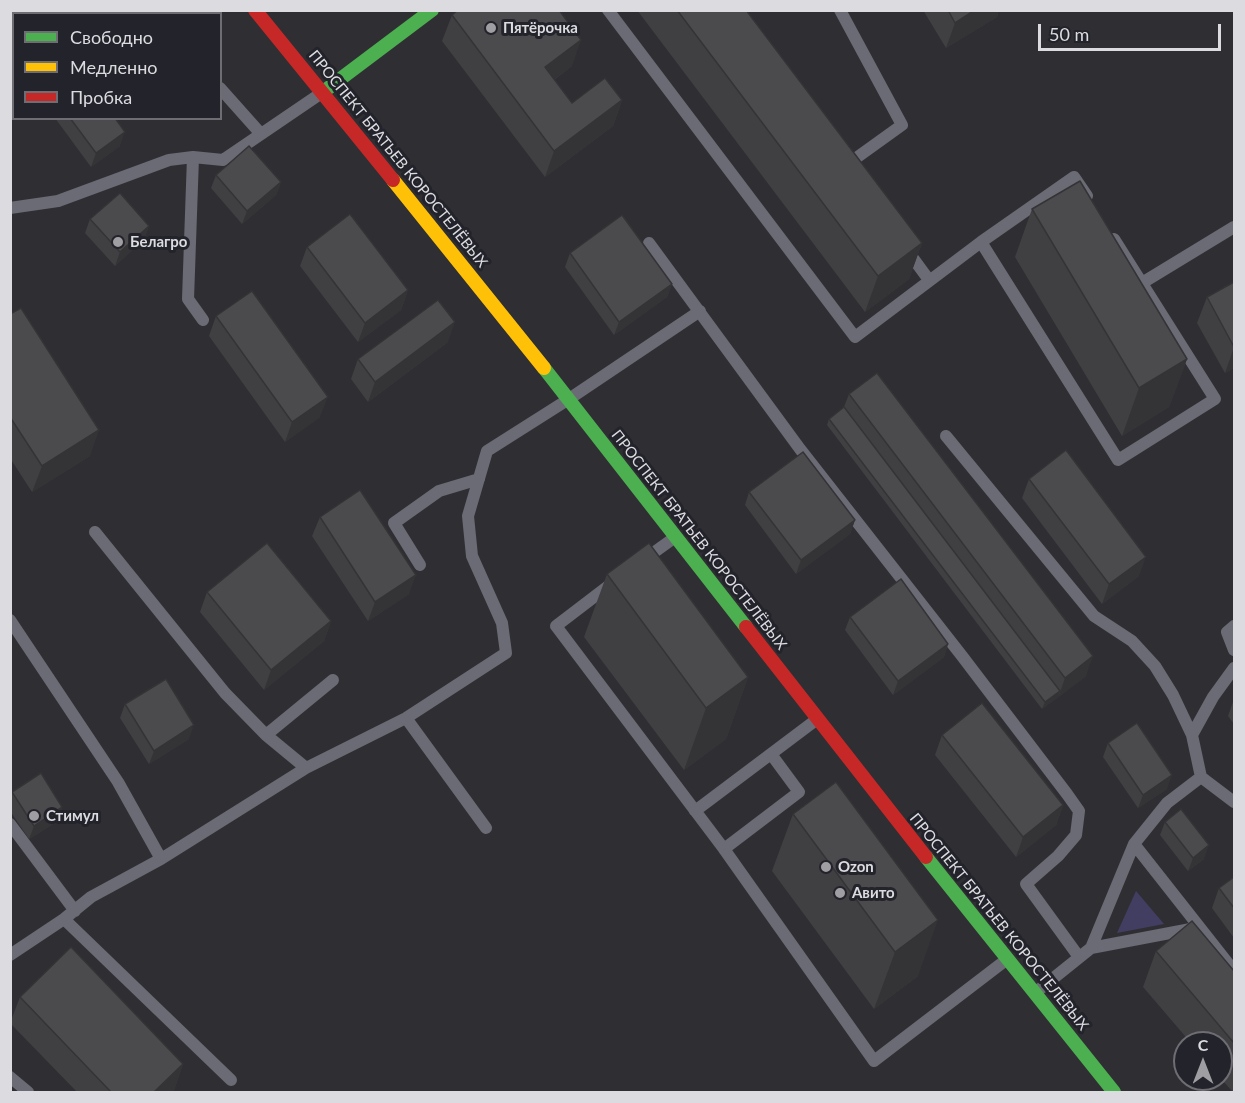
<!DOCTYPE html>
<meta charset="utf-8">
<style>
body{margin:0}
#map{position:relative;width:1245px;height:1103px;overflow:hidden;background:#2f2f33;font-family:Lato,sans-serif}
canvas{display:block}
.frame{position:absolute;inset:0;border:12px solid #dbdbe0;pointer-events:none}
.legend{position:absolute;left:12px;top:12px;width:210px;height:108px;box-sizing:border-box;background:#23232b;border:2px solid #6d6d73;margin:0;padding:8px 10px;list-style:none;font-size:18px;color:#dbdbe0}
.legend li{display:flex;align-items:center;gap:12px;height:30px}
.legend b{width:30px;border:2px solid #6d6d73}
.north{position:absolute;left:1173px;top:1031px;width:60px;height:60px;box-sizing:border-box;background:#23232b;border:2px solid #6d6d73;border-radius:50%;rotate:0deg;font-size:16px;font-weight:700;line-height:24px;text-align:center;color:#dbdbe0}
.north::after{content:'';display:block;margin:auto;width:21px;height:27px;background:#9f9fa3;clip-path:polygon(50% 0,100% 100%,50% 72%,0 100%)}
.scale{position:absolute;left:1038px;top:24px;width:183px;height:27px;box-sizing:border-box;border:3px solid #dbdbe0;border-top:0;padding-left:8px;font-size:18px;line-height:21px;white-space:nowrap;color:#dbdbe0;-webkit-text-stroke:4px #23232b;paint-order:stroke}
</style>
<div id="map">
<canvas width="1245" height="1103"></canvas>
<div class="frame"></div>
<ul class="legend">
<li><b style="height:8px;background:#4caf50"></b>Свободно</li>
<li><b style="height:8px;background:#ffc107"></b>Медленно</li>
<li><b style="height:8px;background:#c62828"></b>Пробка</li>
</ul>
<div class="north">С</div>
<div class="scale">50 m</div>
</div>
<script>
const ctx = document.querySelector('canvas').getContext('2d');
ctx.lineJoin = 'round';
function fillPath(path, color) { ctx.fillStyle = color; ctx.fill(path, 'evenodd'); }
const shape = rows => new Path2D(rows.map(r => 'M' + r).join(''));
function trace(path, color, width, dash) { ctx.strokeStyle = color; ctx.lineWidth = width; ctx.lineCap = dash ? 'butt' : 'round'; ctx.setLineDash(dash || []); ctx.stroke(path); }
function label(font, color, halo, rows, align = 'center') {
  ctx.font = font + ' Lato,sans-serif'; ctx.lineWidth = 6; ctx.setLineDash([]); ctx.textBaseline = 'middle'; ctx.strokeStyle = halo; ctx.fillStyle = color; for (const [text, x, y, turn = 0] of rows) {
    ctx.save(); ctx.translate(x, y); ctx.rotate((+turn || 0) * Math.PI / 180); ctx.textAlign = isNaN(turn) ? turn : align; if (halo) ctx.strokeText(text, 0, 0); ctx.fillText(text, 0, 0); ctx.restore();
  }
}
const green = shape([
 [1136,891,1164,924,1117,933]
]);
const lane = shape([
 [154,10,157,14],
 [608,10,855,337,981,242,1074,177,1087,196],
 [840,10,902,125,845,166],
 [220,88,261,134],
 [193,157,188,299,203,320],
 [10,208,58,201,169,160,193,157,223,160,320,94],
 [981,242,1118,460,1215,399,1114,239],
 [649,243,800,449,962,656,1067,794,1079,811,1076,835,1058,856,1026,884,1079,957],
 [907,250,929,280],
 [1142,283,1234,227],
 [946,436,1094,616,1132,641,1155,666,1173,695,1192,735,1201,777],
 [95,532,225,693,266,735,306,768],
 [642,561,674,538],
 [420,565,394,523,439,491,479,479],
 [611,584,556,626,724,849,874,1061,1006,960],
 [10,620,118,782,161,859],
 [1234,626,1227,632,1234,650],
 [406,718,486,828],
 [266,735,333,680],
 [1192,735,1213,697,1234,668],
 [695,811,816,720],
 [10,824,75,911],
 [1134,844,1234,971],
 [724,849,799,792,771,754],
 [64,919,231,1080],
 [1091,948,1196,928],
 [10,955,64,919,91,897,161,859,306,768,406,718,506,653,502,623,472,556,468,516,487,451,569,399,700,311],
 [1035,993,1091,948,1134,844,1167,803,1201,777,1234,802],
 [10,1077,28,1092]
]);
const fast = shape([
 [323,92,432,10],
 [544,368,746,627],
 [926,857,1114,1092]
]);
const slow = shape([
 [393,180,544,368]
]);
const jam = shape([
 [255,10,393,180],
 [746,627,926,857]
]);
const wall = shape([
 [637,10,746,10,922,243,909,279,865,312],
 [923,10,999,10,997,17,946,48],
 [452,15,572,66,554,80,572,103,622,100,613,126,545,177,442,41],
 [55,118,115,118,120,146,91,167],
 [216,175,281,182,276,195,242,224,211,188],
 [1032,209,1187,359,1169,407,1122,436,1015,257],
 [90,219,149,226,144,239,115,266,85,233],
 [307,247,408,290,401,310,358,342,300,266],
 [570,253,672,284,667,297,614,335,565,267],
 [1234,282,1234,368,1225,373,1197,323,1207,297],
 [10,314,90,456,32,492,10,458],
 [216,316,320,417,285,442,209,336],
 [448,342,368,402,351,379,358,359],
 [849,394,1086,676,1042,709,827,425,829,419,844,407],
 [1029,479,1139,576,1102,604,1022,498],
 [749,492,855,520,850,534,796,574,745,505],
 [320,517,409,594,368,621,312,536],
 [607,574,748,677,726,739,684,770,584,637],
 [207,592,331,621,324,641,264,690,200,612],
 [850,617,948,644,944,657,893,695,845,630],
 [1234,701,1234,724,1228,716,1233,702],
 [125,704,189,739,149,764,120,718],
 [942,735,1063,805,1056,825,1016,857,935,755],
 [1108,743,1167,789,1138,808,1103,757],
 [12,792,62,807,58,821,29,839,10,811,10,795],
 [793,814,918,976,874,1009,772,871],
 [1165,822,1204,859,1188,871,1160,835],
 [1234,877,1234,938,1212,908,1219,888],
 [1156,951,1234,971,1234,1092,1233,1092,1221,1079,1221,1043,1191,1043,1143,987],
 [20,997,183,1064,174,1090,171,1092,77,1092,10,1023]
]);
const shadedWall = shape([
 [975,10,999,10,997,17,946,48,955,23],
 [581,40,572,66,536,93,545,67],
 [622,100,613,126,545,177,554,151],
 [125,132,120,146,91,167,96,153],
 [281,182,276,195,242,224,247,211],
 [149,226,144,239,115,266,120,252],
 [922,243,909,279,865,312,878,276],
 [672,284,667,297,614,335,619,322],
 [408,290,401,310,358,342,365,323],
 [455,322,448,342,368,402,375,382],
 [1234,347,1234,368,1225,373],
 [1187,359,1169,407,1122,436,1139,388],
 [328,397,320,417,285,442,292,422],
 [99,430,90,456,32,492,42,466],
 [855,520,850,534,796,574,801,560],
 [1146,557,1139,576,1102,604,1109,584],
 [416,575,409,594,368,621,375,602],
 [331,621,324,641,264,690,271,670],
 [948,644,944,657,893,695,898,681],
 [1093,656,1086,676,1058,698,1065,678],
 [748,677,726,739,684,770,706,708],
 [1060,691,1058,698,1042,709,1045,702],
 [194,725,189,739,149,764,154,751],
 [1172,775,1167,789,1138,808,1143,795],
 [1063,805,1056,825,1016,857,1023,837],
 [62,807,58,821,29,839,34,826],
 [1209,845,1204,859,1188,871,1193,858],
 [938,920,918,976,874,1009,895,952],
 [183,1064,174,1090,171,1092,154,1092]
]);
const building = shape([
 [458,10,559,10,581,40,545,67,572,103,605,78,622,100,554,151,452,15,458,10],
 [677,10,746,10,922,243,878,276,677,10],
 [948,10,975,10,955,23,948,10],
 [70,118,115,118,125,132,96,153,70,118],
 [249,146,281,182,247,211,216,175,249,146],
 [1080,181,1187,359,1139,388,1032,209,1080,181],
 [120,193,149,226,120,252,90,219,120,193],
 [350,214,408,290,365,323,307,247,350,214],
 [622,215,672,284,619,322,570,253,622,215],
 [1234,282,1234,347,1207,297,1234,282],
 [252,291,328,397,292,422,216,316,252,291],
 [438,300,455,322,375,382,358,359,438,300],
 [21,308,99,430,42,466,10,417,10,314,21,308],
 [877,373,1093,656,1065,678,849,394,877,373],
 [844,407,1060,691,1045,702,829,419,844,407],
 [1066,450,1146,557,1109,584,1029,479,1066,450],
 [803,452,855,520,801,560,749,492,803,452],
 [360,490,416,575,375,602,320,517,360,490],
 [267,543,331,621,271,670,207,592,267,543],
 [649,543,748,677,706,708,607,574,649,543],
 [901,579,948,644,898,681,850,617,901,579],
 [166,679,194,725,154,751,125,704,166,679],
 [982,703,1063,805,1023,837,942,735,982,703],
 [1137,723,1172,775,1143,795,1108,743,1137,723],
 [41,773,62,807,34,826,12,792,41,773],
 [836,782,938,920,895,952,793,814,836,782],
 [1181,809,1209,845,1193,858,1165,822,1181,809],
 [1234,877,1234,908,1219,888,1234,877],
 [1192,921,1234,971,1234,1043,1156,951,1192,921],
 [71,947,183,1064,154,1092,111,1092,20,997,71,947]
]);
const markers = [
 [491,28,6,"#9f9fa3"],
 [118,242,6,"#9f9fa3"],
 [34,816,6,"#9f9fa3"],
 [826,867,6,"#9f9fa3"],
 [840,893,6,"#9f9fa3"]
];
const poiNames = [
 ["Пятёрочка",503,28],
 ["Белагро",130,242],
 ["Стимул",46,816],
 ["Ozon",838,867],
 ["Авито",852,893]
];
const streetNames = [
 ["ПРОСПЕКТ БРАТЬЕВ КОРОСТЕЛЁВЫХ",398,159,51],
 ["ПРОСПЕКТ БРАТЬЕВ КОРОСТЕЛЁВЫХ",699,540,52],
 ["ПРОСПЕКТ БРАТЬЕВ КОРОСТЕЛЁВЫХ",999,922,51]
];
fillPath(green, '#423e62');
trace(lane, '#6b6b76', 12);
trace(fast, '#4caf50', 14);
trace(slow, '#ffc107', 14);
trace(jam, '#c62828', 14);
fillPath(wall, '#404043');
fillPath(shadedWall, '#343437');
fillPath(building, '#4b4b4e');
trace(building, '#343437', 1.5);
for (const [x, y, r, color] of markers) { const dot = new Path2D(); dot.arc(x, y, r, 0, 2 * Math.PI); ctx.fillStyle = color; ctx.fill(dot); trace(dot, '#23232b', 2); }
label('bold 15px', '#dbdbe0', '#23232b', poiNames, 'left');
label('15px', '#dbdbe0', '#23232b', streetNames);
</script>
